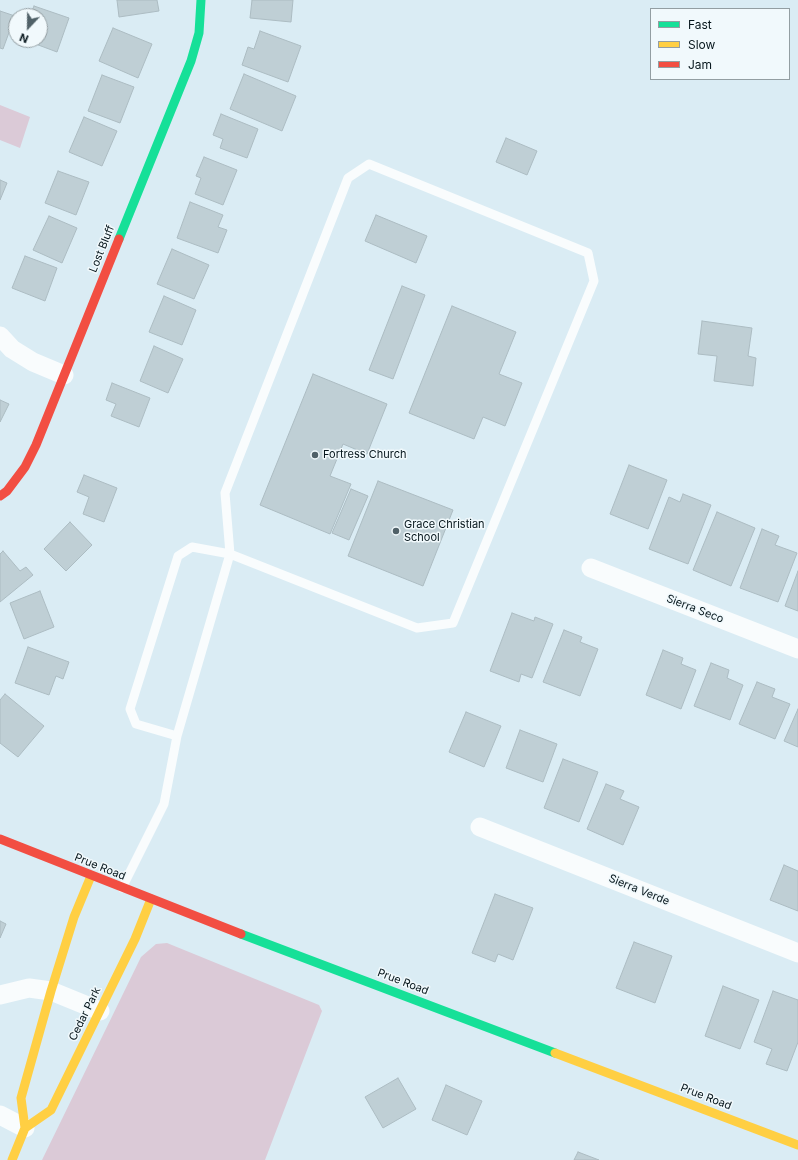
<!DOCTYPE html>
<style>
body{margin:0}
#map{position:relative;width:798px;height:1160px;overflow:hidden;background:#daecf4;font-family:Inter,sans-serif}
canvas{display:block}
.legend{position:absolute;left:650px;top:8px;width:140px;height:72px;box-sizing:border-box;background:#f1f9fc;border:1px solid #939ea2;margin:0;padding:5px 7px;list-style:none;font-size:12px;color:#06161c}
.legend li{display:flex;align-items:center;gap:8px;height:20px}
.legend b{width:20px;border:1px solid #939ea2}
.north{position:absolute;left:8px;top:8px;width:40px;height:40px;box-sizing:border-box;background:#f1f9fc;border:1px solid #939ea2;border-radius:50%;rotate:202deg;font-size:11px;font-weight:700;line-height:16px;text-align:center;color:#06161c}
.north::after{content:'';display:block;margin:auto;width:14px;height:18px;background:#506168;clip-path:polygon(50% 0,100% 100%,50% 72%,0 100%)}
</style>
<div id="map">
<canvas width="798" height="1160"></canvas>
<ul class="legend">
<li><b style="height:5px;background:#16e098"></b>Fast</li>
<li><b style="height:5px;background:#ffcf43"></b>Slow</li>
<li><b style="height:5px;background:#f24e42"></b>Jam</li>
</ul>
<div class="north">N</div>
</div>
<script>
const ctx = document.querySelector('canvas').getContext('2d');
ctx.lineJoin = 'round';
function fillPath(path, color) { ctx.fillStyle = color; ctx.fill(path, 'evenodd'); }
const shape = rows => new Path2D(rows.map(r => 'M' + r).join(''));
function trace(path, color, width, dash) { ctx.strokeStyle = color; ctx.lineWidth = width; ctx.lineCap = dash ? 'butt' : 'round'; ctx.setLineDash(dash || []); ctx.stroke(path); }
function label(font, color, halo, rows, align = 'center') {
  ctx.font = font + ' Inter,sans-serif'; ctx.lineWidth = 3; ctx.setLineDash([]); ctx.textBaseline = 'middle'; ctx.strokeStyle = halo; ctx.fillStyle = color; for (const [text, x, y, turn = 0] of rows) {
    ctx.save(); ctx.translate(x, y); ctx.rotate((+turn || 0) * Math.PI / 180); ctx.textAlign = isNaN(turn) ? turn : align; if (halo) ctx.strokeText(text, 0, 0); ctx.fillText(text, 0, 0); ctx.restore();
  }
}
const green = shape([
 [0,105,30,117,20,148,0,140],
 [167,943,319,1005,322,1011,265,1160,42,1160,141,957,156,944]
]);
const building = shape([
 [117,0,157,0,159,11,119,17,117,0],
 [252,0,293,0,291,22,250,18,252,0],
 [34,6,69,18,57,52,25,40,40,40,40,16,30,16,34,6],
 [0,11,15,16,3,49,0,48,0,11],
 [113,28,152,44,138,78,99,61,113,28],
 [260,31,301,46,288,82,242,65,248,47,254,49,260,31],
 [244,74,296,96,282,131,230,109,244,74],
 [102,75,134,87,120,123,88,111,102,75],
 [221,114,258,129,247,158,220,148,223,139,213,135,221,114],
 [84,117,117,131,102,166,69,152,84,117],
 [506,138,537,151,527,175,496,162,506,138],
 [204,157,237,170,223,205,195,194,201,178,196,176,204,157],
 [58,171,89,182,76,215,45,203,58,171],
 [0,180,7,183,0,200,0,180],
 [190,202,223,215,218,227,227,230,218,253,177,238,190,202],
 [376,215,427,236,416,263,365,241,376,215],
 [49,216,77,228,62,263,33,250,49,216],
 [172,249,209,265,194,299,157,284,172,249],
 [25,256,57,268,45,301,12,288,25,256],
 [402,286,425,295,393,379,369,370,402,286],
 [164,296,196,310,182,345,149,332,164,296],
 [452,306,516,332,499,374,522,383,505,426,483,417,474,439,409,413,452,306],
 [702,321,752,328,748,356,756,358,753,386,714,381,717,356,698,354,702,321],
 [154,346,183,359,168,393,140,381,154,346],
 [313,374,387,404,367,454,343,444,330,476,351,484,330,534,260,505,313,374],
 [112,383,150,398,139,427,111,416,116,404,106,400,112,383],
 [0,400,9,404,0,422,0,400],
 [629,465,667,480,648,529,610,514,629,465],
 [84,475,117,488,104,522,83,514,89,497,77,492,84,475],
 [378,481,453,510,423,586,348,556,378,481],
 [351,489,368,496,349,540,332,533,351,489],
 [683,494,711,505,688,564,649,549,669,497,680,502,683,494],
 [717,512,755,528,731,586,693,570,717,512],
 [70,522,92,545,66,571,44,549,70,522],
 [762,529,779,536,775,545,797,553,778,602,740,588,762,529],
 [3,551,20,571,26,567,33,575,0,602,0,554,3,551],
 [798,571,798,611,785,606,798,571],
 [40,591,54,627,24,639,10,603,40,591],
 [512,613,534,621,535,617,553,624,532,678,521,674,519,682,490,671,512,613],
 [564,630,582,637,580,642,598,649,580,696,543,682,564,630],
 [28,647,69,662,63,679,56,676,49,695,15,683,28,647],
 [663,650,683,658,681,664,696,670,681,709,646,695,663,650],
 [711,663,729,670,727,678,743,685,730,720,694,706,711,663],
 [757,682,775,689,772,697,790,704,775,739,739,724,757,682],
 [5,694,44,726,18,757,0,743,0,700,5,694],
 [798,709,798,747,784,741,798,709],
 [466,712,501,726,484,767,449,752,466,712],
 [520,730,557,744,543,782,506,768,520,730],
 [563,759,598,772,579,822,544,808,563,759],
 [606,784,624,791,620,799,639,807,623,845,587,829,606,784],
 [784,865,798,871,798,911,770,900,784,865],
 [495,894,533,908,513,960,498,954,495,962,472,953,495,894],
 [0,921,6,924,0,938,0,921],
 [634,942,672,956,655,1003,616,988,634,942],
 [723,986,759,1000,740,1049,705,1036,723,986],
 [773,991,798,1000,798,1042,787,1071,766,1064,772,1049,754,1042,773,991],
 [398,1078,416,1109,383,1128,365,1097,398,1078],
 [446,1085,482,1101,467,1135,432,1120,446,1085],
 [578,1152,599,1160,574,1160,578,1152]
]);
const lane = shape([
 [122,888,164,804,177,736,230,554,225,493,348,178,369,164,588,253,594,281,453,623,417,628,230,554,192,547,178,556,130,709,136,724,177,736]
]);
const street = shape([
 [0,336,12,349,33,362,64,375],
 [591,568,798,649],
 [480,827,798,953],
 [0,995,29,988,51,991,100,1011],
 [0,1115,25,1128]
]);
const fast = shape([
 [119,239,191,61,199,33,201,0],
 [241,934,555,1053]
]);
const slow = shape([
 [555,1053,798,1145],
 [25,1128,51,1110,135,939,151,899],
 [12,1160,25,1128,21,1098,51,991,74,917,91,876]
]);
const jam = shape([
 [0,496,7,491,25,467,36,445,119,239],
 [0,839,241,934]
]);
const markers = [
 [315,455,4,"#506168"],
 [396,531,4,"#506168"]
];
const streetNames = [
 ["Lost Bluff",102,249,-68],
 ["Sierra Seco",695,609,21],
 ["Prue Road",100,867,22],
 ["Sierra Verde",639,890,22],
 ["Prue Road",403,982,21],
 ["Cedar Park",85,1014,-64],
 ["Prue Road",706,1097,21]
];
const poiNames = [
 ["Fortress Church",323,455],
 ["Grace Christian",404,525],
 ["School",404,538]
];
fillPath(green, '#dbcad7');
fillPath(building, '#bfcfd5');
trace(building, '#acbcc2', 1);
trace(lane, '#f9fcfd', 9);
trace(street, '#f9fcfd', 19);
trace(fast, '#16e098', 9);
trace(slow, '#ffcf43', 9);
trace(jam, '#f24e42', 9);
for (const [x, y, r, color] of markers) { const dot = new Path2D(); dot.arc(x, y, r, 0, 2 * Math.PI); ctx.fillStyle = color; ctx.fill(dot); trace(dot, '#f1f9fc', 1.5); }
label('11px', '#06161c', '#f1f9fc', streetNames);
label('11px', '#06161c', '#f1f9fc', poiNames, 'left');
</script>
